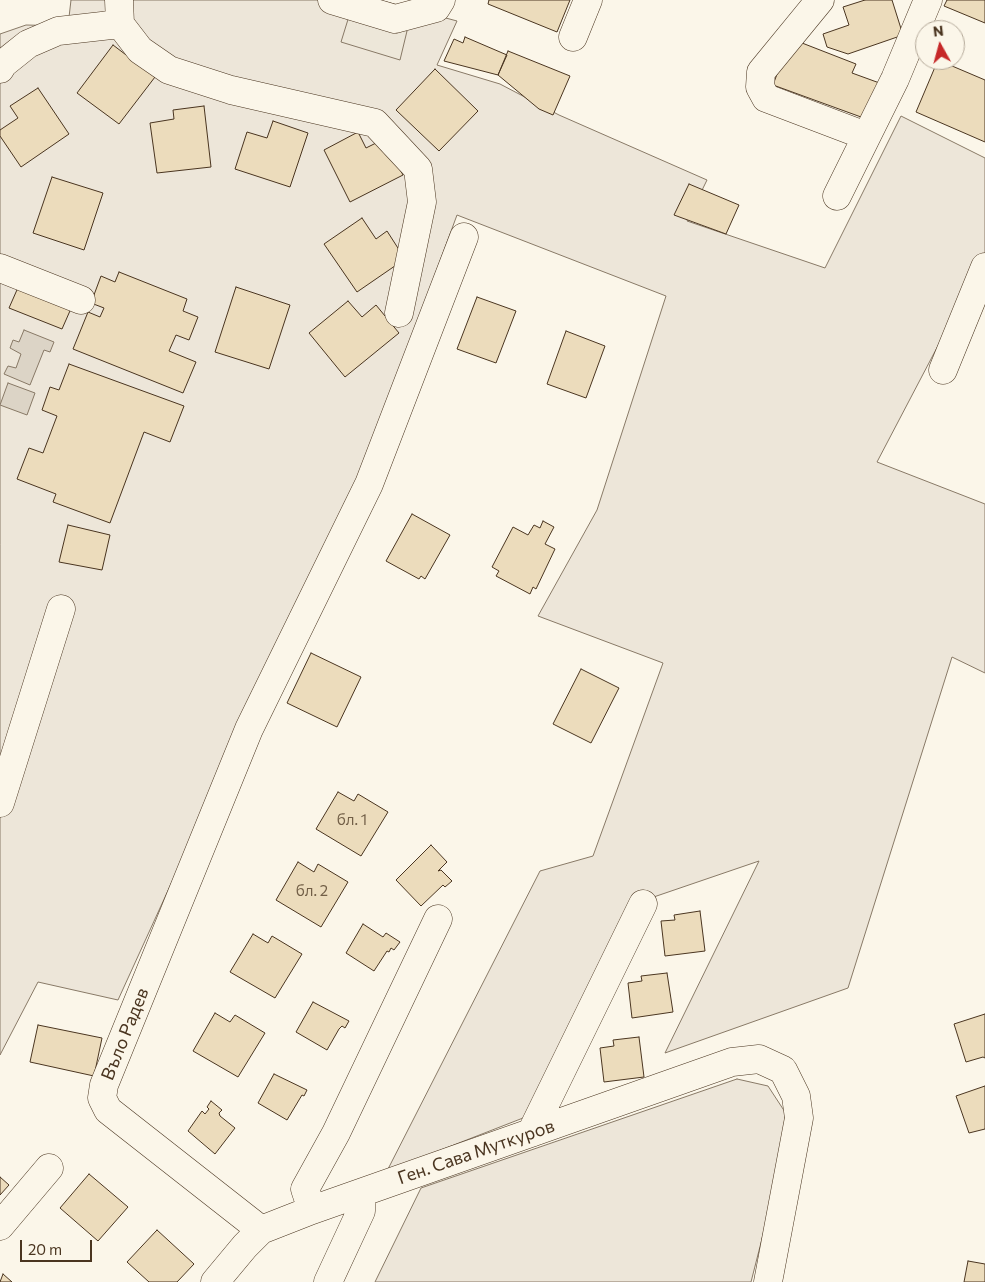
<!DOCTYPE html>
<meta charset="utf-8">
<style>
body{margin:0}
#map{position:relative;width:985px;height:1282px;overflow:hidden;background:#fbf6e9;font-family:Commissioner,sans-serif}
canvas{display:block}
.north{position:absolute;left:915px;top:20px;width:50px;height:50px;box-sizing:border-box;background:#fbf6e9;border:1px solid #b4a999;border-radius:50%;rotate:353deg;font-size:14px;font-weight:700;line-height:20px;text-align:center;color:#4a3520}
.north::after{content:'';display:block;margin:auto;width:18px;height:22px;background:#c62828;clip-path:polygon(50% 0,100% 100%,50% 72%,0 100%)}
.scale{position:absolute;left:20px;top:1240px;width:72px;height:22px;box-sizing:border-box;border:2px solid #4a3520;border-top:0;padding-left:6px;font-size:15px;line-height:18px;white-space:nowrap;color:#4a3520;-webkit-text-stroke:4px #fbf6e9;paint-order:stroke}
</style>
<div id="map">
<canvas width="985" height="1282"></canvas>
<div class="north">N</div>
<div class="scale">20 m</div>
</div>
<script>
const ctx = document.querySelector('canvas').getContext('2d');
ctx.lineJoin = 'round';
function fillPath(path, color) { ctx.fillStyle = color; ctx.fill(path, 'evenodd'); }
const shape = rows => new Path2D(rows.map(r => 'M' + r).join(''));
function trace(path, color, width, dash) { ctx.strokeStyle = color; ctx.lineWidth = width; ctx.lineCap = dash ? 'butt' : 'round'; ctx.setLineDash(dash || []); ctx.stroke(path); }
function label(font, color, halo, rows, align = 'center') {
  ctx.font = font + ' Commissioner,sans-serif'; ctx.lineWidth = 4; ctx.setLineDash([]); ctx.textBaseline = 'middle'; ctx.strokeStyle = halo; ctx.fillStyle = color; for (const [text, x, y, turn = 0] of rows) {
    ctx.save(); ctx.translate(x, y); ctx.rotate((+turn || 0) * Math.PI / 180); ctx.textAlign = isNaN(turn) ? turn : align; if (halo) ctx.strokeText(text, 0, 0); ctx.fillText(text, 0, 0); ctx.restore();
  }
}
const green = shape([
 [71,0,379,0,457,21,437,65,500,84,559,115,707,180,687,221,825,268,901,116,985,158,985,256,877,462,985,504,985,673,952,657,848,988,665,1053,759,861,642,901,541,1111,387,1171,540,871,593,856,663,663,538,616,597,510,666,296,457,215,363,470,323,551,118,1000,38,982,0,1055,0,34,26,25,68,26,71,0],
 [737,1079,768,1086,785,1112,783,1156,751,1282,375,1282,421,1188,737,1079]
]);
const parking = shape([
 [350,13,407,31,400,60,341,42,350,13]
]);
const water = shape([
 [24,330,54,342,50,352,44,350,30,385,4,374,8,366,16,368,21,354,10,348,13,340,19,342,24,330],
 [8,383,35,393,27,415,0,405,8,383]
]);
const building = shape([
 [489,0,570,0,557,32,488,4,489,0],
 [865,0,892,0,903,35,848,54,827,47,823,34,849,25,843,7,865,0],
 [947,0,985,0,985,23,944,6,947,0],
 [465,37,507,55,498,75,444,61,454,39,463,43,465,37],
 [802,43,856,64,852,73,885,85,872,121,773,85,780,66,802,43],
 [113,45,155,77,119,124,77,93,113,45],
 [508,51,570,76,553,115,539,109,498,75,508,51],
 [938,60,985,80,985,142,916,112,938,60],
 [435,69,478,111,439,151,396,110,435,69],
 [38,88,69,134,21,167,0,136,0,130,18,118,10,106,38,88],
 [204,106,211,167,157,173,150,123,174,119,173,110,204,106],
 [273,121,308,133,290,187,235,169,247,132,267,138,273,121],
 [358,132,366,148,384,139,403,175,350,202,324,150,358,132],
 [52,177,103,193,84,250,33,233,52,177],
 [689,184,739,205,726,234,674,215,689,184],
 [362,218,376,239,387,231,405,259,357,292,324,244,362,218],
 [119,272,187,299,183,311,198,317,189,340,176,335,169,351,196,362,183,393,73,349,88,312,100,317,104,308,91,303,101,276,115,282,119,272],
 [20,283,73,304,62,329,9,308,20,283],
 [236,287,290,305,269,369,215,352,236,287],
 [477,297,516,311,496,363,457,349,477,297],
 [348,301,362,317,376,305,399,333,345,377,309,333,348,301],
 [566,331,605,346,586,398,547,384,566,331],
 [69,364,184,406,170,442,144,432,110,523,53,502,56,494,17,479,29,448,43,453,57,416,42,410,50,387,59,390,69,364],
 [412,514,450,535,425,579,421,576,419,579,386,561,412,514],
 [543,521,554,527,545,544,555,549,536,589,533,587,530,594,496,576,499,571,492,567,513,527,528,535,534,525,540,528,543,521],
 [68,525,110,535,102,570,59,562,68,525],
 [311,653,361,677,337,727,287,703,311,653],
 [581,669,619,688,591,743,553,724,581,669],
 [338,792,354,801,358,794,388,812,361,856,316,829,338,792],
 [431,845,447,862,438,871,441,870,452,881,445,887,443,885,421,906,396,880,431,845],
 [298,862,314,872,318,864,348,882,321,927,276,900,298,862],
 [700,911,705,951,665,956,661,921,675,920,674,915,700,911],
 [363,924,383,937,386,933,400,942,394,950,391,948,389,952,387,951,374,971,346,953,363,924],
 [253,934,268,943,272,936,302,954,275,998,230,972,253,934],
 [667,973,673,1012,632,1018,628,983,642,981,641,976,667,973],
 [313,1002,349,1021,345,1028,342,1026,339,1029,327,1050,296,1032,313,1002],
 [215,1013,230,1022,235,1015,265,1033,238,1077,193,1051,215,1013],
 [985,1014,985,1058,983,1057,966,1062,954,1024,985,1014],
 [38,1025,102,1038,94,1076,30,1062,38,1025],
 [639,1037,644,1077,604,1082,600,1048,614,1046,613,1040,639,1037],
 [274,1074,307,1090,304,1096,302,1095,287,1120,258,1103,274,1074],
 [985,1086,985,1129,969,1133,956,1096,985,1086],
 [211,1101,222,1110,219,1113,220,1116,235,1128,215,1154,188,1131,202,1111,205,1114,209,1109,207,1107,211,1101],
 [89,1174,128,1207,98,1241,60,1208,89,1174],
 [0,1177,9,1185,0,1195,0,1177],
 [157,1230,194,1264,177,1282,149,1282,127,1262,157,1230],
 [968,1261,985,1264,985,1282,964,1282,968,1261],
 [3,1274,12,1282,0,1282,3,1274]
]);
const minor = shape([
 [119,0,120,24,140,50,169,70,231,90,375,123,418,169,422,202,399,313],
 [332,0,395,19,436,8,441,0],
 [820,0,761,72,760,87,766,98,866,136],
 [573,37,588,0],
 [0,69,3,64,28,44,58,31,120,24],
 [837,196,895,79,928,0],
 [0,268,81,300],
 [943,370,985,267],
 [0,803,61,609],
 [531,1133,643,904],
 [312,1210,305,1189,336,1133,438,919],
 [0,1226,49,1168],
 [261,1230,108,1110,102,1098,104,1085,249,729,369,484,464,237],
 [215,1282,245,1246,261,1230,312,1210,732,1062,759,1059,783,1070,796,1096,799,1118,768,1282],
 [328,1282,361,1211,361,1193]
]);
const numberNames = [
 ["бл. 1",352,820],
 ["бл. 2",312,891]
];
const streetNames = [
 ["Въло Радев",125,1034,-68],
 ["Ген. Сава Муткуров",476,1152,-19]
];
fillPath(green, '#ede6d9');
trace(green, '#887966', 1);
fillPath(parking, '#ede7d9');
trace(parking, '#887966', 1);
fillPath(water, '#dcd4c6');
trace(water, '#887966', 1);
fillPath(building, '#ecdcbc');
trace(building, '#4a3520', 1);
trace(minor, '#4a3520', 29);
trace(minor, '#fbf6e9', 28);
label('15px', '#725f47', null, numberNames);
label('18px', '#4a3520', '#fbf6e9', streetNames);
</script>
